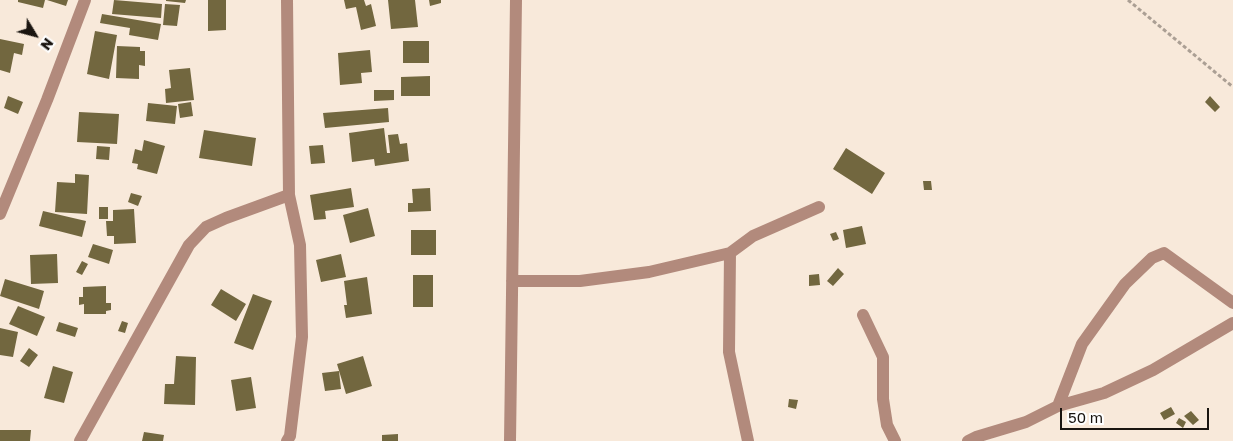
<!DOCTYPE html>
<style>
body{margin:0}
#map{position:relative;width:1233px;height:441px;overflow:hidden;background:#f8e9da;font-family:"Golos Text",sans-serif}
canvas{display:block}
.north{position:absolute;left:10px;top:10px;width:50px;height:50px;-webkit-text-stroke:4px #fff;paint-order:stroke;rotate:127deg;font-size:14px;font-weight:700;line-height:20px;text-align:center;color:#1a1510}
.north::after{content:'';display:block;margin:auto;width:18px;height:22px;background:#1a1510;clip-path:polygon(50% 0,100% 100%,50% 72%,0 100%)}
.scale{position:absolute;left:1060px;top:408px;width:149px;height:22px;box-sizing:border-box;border:2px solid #1a1510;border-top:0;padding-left:6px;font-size:15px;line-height:18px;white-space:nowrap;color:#1a1510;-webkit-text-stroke:4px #fff;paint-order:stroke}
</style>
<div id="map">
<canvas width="1233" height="441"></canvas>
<div class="north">N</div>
<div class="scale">50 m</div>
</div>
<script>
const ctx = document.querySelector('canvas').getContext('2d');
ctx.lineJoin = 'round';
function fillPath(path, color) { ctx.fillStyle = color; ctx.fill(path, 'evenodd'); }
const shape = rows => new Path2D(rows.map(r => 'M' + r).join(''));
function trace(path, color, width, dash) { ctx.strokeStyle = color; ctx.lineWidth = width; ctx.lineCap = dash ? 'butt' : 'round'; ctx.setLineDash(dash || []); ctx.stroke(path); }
const building = shape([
 [18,0,45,0,43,8,18,2],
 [47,0,68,0,66,6],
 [114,0,162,4,161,18,112,14],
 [166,0,186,0,185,3,166,1],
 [208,0,226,0,226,30,208,31],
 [344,0,364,0,366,6,371,4,376,26,361,30,356,7,346,9],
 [388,0,415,0,418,27,391,29],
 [429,0,441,0,441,3,430,6],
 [165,4,180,5,177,26,163,25],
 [102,14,161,24,158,40,129,35,130,28,100,23],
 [95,31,117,35,109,79,87,74],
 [0,39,24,44,22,55,14,53,10,73,0,70],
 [403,41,429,41,429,63,403,63],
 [117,46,140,47,140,51,145,51,145,66,139,65,139,79,116,78],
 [370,50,372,72,361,73,362,83,340,85,338,53],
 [190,68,194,100,166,103,165,89,171,88,169,70],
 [430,76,430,96,401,96,401,77],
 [374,90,394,90,394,100,374,101],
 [8,96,23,102,18,114,4,108],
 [1210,96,1220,107,1215,112,1205,102],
 [191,102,193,116,180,118,178,104],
 [148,103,177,106,175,124,146,121],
 [388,108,389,122,325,128,323,113],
 [79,112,119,114,117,144,77,142],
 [384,128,387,153,390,153,388,135,398,134,400,144,407,143,409,161,375,166,374,159,352,162,349,133],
 [204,130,256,138,252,166,199,158],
 [144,140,165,146,157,174,137,169,138,164,132,163,135,149,142,151],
 [323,145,325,163,311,164,309,146],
 [97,146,110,147,109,160,96,159],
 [846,148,885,173,872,194,833,169],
 [75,174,89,175,87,214,55,212,57,182,75,183],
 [923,181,931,181,932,190,924,190],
 [351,188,354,207,325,211,326,219,314,220,310,195],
 [430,188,431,211,408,212,408,203,413,203,412,189],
 [131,193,142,196,138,206,128,202],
 [99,207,108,207,108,219,99,219],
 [368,208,375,236,350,243,343,215],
 [134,209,136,243,114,244,114,236,107,236,106,221,113,221,113,210],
 [43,211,86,221,82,237,39,226],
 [862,226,866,244,846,248,843,230],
 [411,230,436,230,436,255,411,255],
 [836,232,839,239,833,241,830,234],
 [93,244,113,250,109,264,88,257],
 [57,254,58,283,31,284,30,255],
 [341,254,346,277,321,282,316,260],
 [82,261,88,264,82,275,76,272],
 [838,268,844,274,833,286,827,281],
 [819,274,820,285,809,286,809,275],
 [413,275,433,275,433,307,413,307],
 [367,277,372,314,346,318,344,305,347,305,344,281],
 [5,279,44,291,39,309,0,296],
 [106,286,106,303,111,303,111,310,106,311,106,314,84,314,84,304,79,305,79,297,83,297,83,287],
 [221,289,246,304,236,321,211,305],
 [253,294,272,301,253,350,234,343],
 [18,306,45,317,37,336,9,324],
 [122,321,128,323,125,333,118,331],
 [59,322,78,328,75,337,56,331],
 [0,328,18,332,13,357,0,355],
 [29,348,38,355,29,367,20,361],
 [176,356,196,357,195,405,164,404,165,384,174,384],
 [363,356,372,386,346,394,337,364],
 [53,366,73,372,64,403,44,398],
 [339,371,341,389,325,391,322,373],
 [251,377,256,408,236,411,231,380],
 [789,399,798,400,796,409,788,407],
 [1171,407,1175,414,1164,420,1160,413],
 [1191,411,1199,420,1193,425,1184,416],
 [1179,418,1186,422,1183,428,1176,423],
 [0,430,31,430,30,441,0,441],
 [144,432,164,435,163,441,142,441],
 [398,434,398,441,382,441,382,435]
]);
const path = shape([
 [1128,0,1233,87]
]);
const minor = shape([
 [0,214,47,100,85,0],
 [730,253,729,352,748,441],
 [512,281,580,281,649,272,730,253,753,236,819,207],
 [863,315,883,357,883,399,887,425,895,441],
 [1058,406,1082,344,1125,284,1152,258,1164,253,1233,303],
 [80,441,189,245,206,227,226,218,289,195],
 [287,441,290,436,302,337,300,245,289,195,287,0],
 [510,441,516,0],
 [968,441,976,437,1026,422,1058,406,1104,393,1153,370,1233,323]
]);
fillPath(building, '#72673f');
trace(path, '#ab9f94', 3, [4, 2.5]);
trace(minor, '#b28a7c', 12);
</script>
